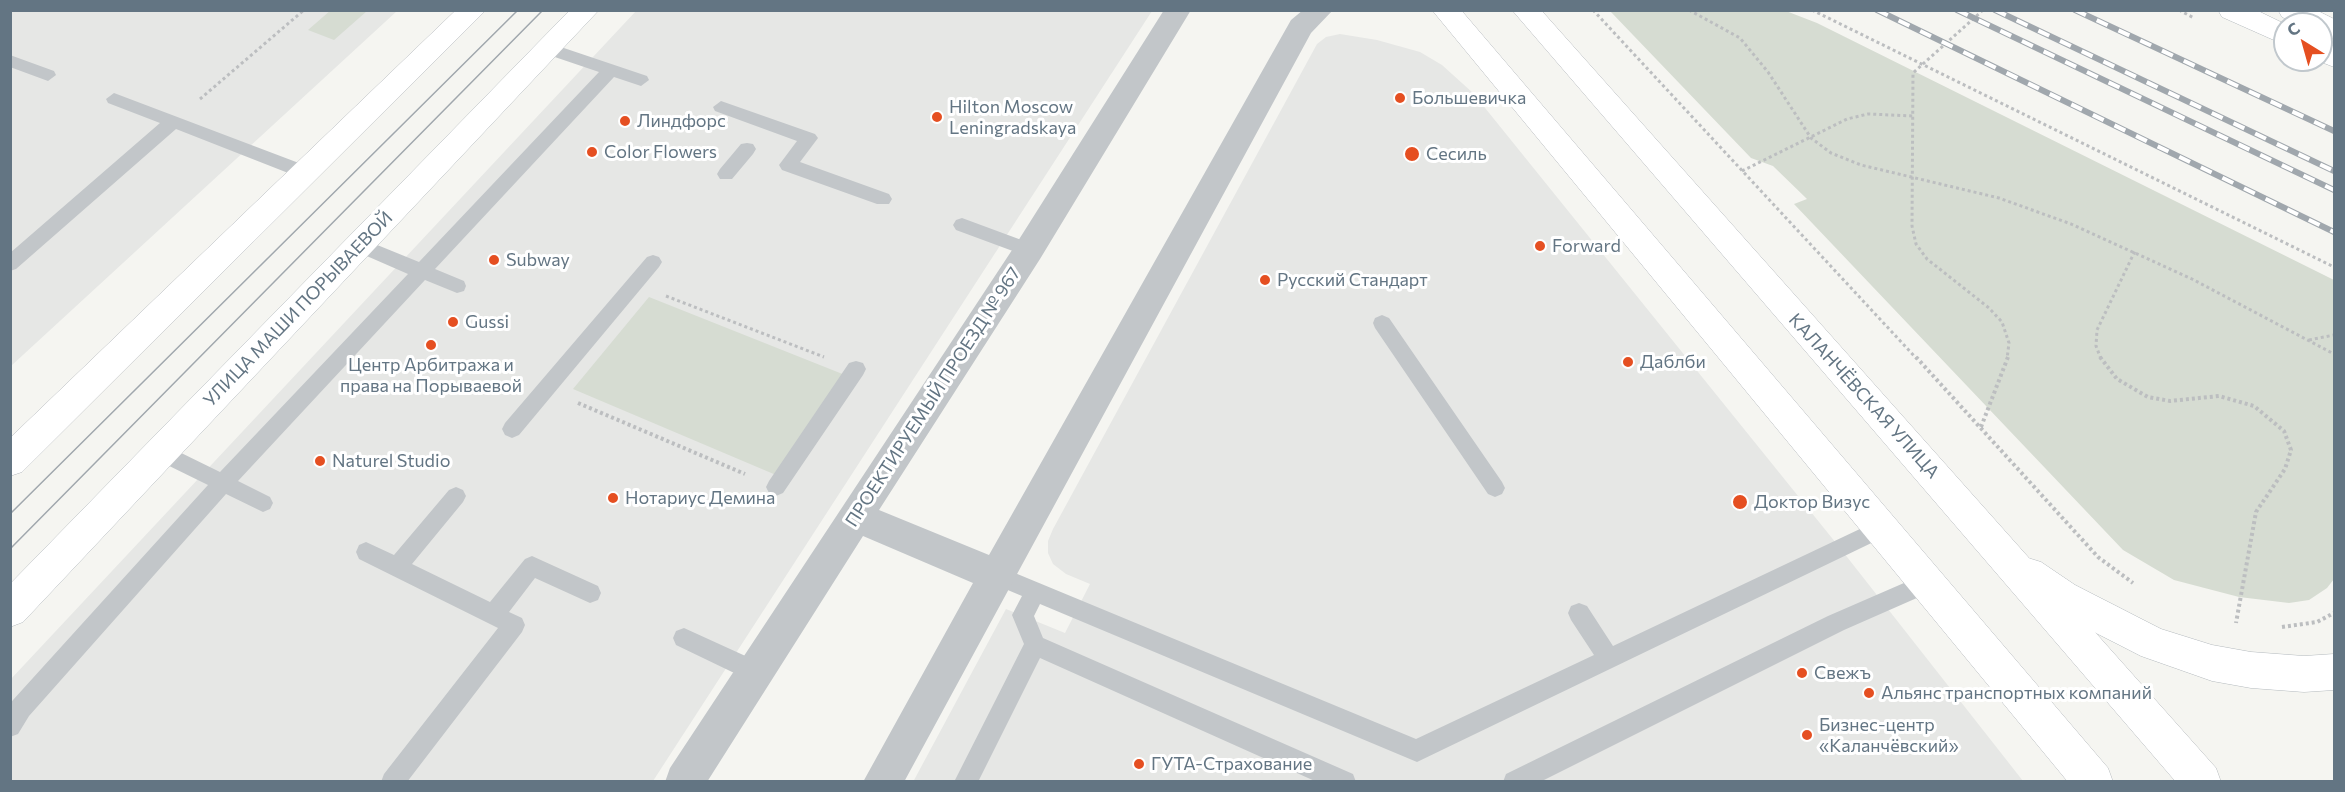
<!DOCTYPE html>
<meta charset="utf-8">
<style>
body{margin:0}
#map{position:relative;width:2345px;height:792px;overflow:hidden;background:#f5f5f1;font-family:Commissioner,sans-serif}
canvas{display:block}
.frame{position:absolute;inset:0;border:12px solid #637583;pointer-events:none}
.north{position:absolute;left:2273px;top:12px;width:60px;height:60px;box-sizing:border-box;background:#fff;border:2px solid #c1c8cd;border-radius:50%;rotate:323deg;font-size:16px;font-weight:700;line-height:24px;text-align:center;color:#637583}
.north::after{content:'';display:block;margin:auto;width:21px;height:27px;background:#e54f21;clip-path:polygon(50% 0,100% 100%,50% 72%,0 100%)}
</style>
<div id="map">
<canvas width="2345" height="792"></canvas>
<div class="frame"></div>
<div class="north">С</div>
</div>
<script>
const ctx = document.querySelector('canvas').getContext('2d');
ctx.lineJoin = 'round';
function fillPath(path, color) { ctx.fillStyle = color; ctx.fill(path, 'evenodd'); }
const shape = rows => new Path2D(rows.map(r => 'M' + r).join(''));
function trace(path, color, width, dash) { ctx.strokeStyle = color; ctx.lineWidth = width; ctx.lineCap = dash ? 'butt' : 'round'; ctx.setLineDash(dash || []); ctx.stroke(path); }
function label(font, color, halo, rows, align = 'center') {
  ctx.font = font + ' Commissioner,sans-serif'; ctx.lineWidth = 6; ctx.setLineDash([]); ctx.textBaseline = 'middle'; ctx.strokeStyle = halo; ctx.fillStyle = color; for (const [text, x, y, turn = 0] of rows) {
    ctx.save(); ctx.translate(x, y); ctx.rotate((+turn || 0) * Math.PI / 180); ctx.textAlign = isNaN(turn) ? turn : align; if (halo) ctx.strokeText(text, 0, 0); ctx.fillText(text, 0, 0); ctx.restore();
  }
}
const built = shape([
 [11,11,397,11,11,366],
 [636,11,1152,11,653,781,11,781,10,680],
 [1340,34,1377,40,1420,52,1442,65,1473,93,1840,548,2023,781,913,782,1006,609,1065,633,1090,584,1066,574,1053,564,1048,553,1048,541,1053,529,1317,44,1326,37]
]);
const green = shape([
 [331,10,367,10,367,11,334,40,308,30],
 [1610,11,1786,11,1817,23,2334,280,2334,579,2327,588,2309,600,2289,603,2239,597,2174,580,2123,550,1794,204,1807,199,1773,166,1751,158],
 [649,297,845,375,776,475,573,389]
]);
const pathFar1 = shape([
 [1593,10,1917,359],
 [1689,10,1740,38,1768,72,1811,138,1831,153,1861,165,1999,198,2071,224,2192,279,2334,354],
 [1812,10,2334,267],
 [1983,10,1913,73,1912,226,1916,244,1927,259,1989,308,2002,322,2009,343,2007,359],
 [2179,10,2194,18],
 [200,99,304,10],
 [1742,171,1847,119,1868,114,1914,116],
 [666,296,824,357],
 [2309,340,2334,335],
 [2101,359,2096,346,2097,330,2135,251]
]);
const path = shape([
 [1916,357,2098,557,2133,583],
 [2100,357,2117,379,2148,397,2170,401,2219,396,2254,406,2284,431,2291,450,2285,469,2256,512,2236,623],
 [578,403,745,474],
 [1981,427,2008,357],
 [2282,627,2317,622,2334,613]
]);
const lane = shape([
 [549,43,647,76,649,80,641,86,614,77,435,269,464,281,466,286,464,291,457,293,425,280,238,481,270,497,273,503,270,509,263,512,226,494,29,716,18,734,10,737,10,704,13,700,208,485,153,458,150,452,153,446,160,443,167,446,220,472,408,274,353,250,350,245,353,240,365,240,419,262,599,72,543,53,541,49,543,45,549,43],
 [10,55,54,71,56,75,48,81,10,67,10,55],
 [114,93,312,168,315,173,312,178,306,180,176,129,16,269,10,271,10,253,160,123,108,103,106,99,114,93],
 [721,101,815,134,818,138,800,162,889,194,892,199,889,204,877,204,782,170,779,165,797,141,715,111,713,107,721,101],
 [747,143,753,144,756,149,753,154,732,179,720,179,717,174,720,169,741,144,747,143],
 [962,218,1035,245,1038,250,1035,255,1029,257,956,230,953,225,956,220,962,218],
 [653,255,659,257,662,262,659,267,519,435,512,438,505,435,502,429,505,423,647,257,653,255],
 [1382,315,1389,318,1502,482,1505,488,1502,494,1495,497,1488,494,1375,328,1373,323,1375,318,1382,315],
 [856,361,863,363,866,369,863,375,783,493,776,496,769,493,766,487,769,481,849,363,856,361],
 [456,487,463,490,466,496,463,502,412,564,490,602,525,559,532,556,598,586,601,593,598,600,590,603,535,578,509,612,522,618,525,625,522,632,407,782,381,782,384,774,498,628,359,559,356,552,359,545,366,542,394,555,449,490,456,487],
 [1881,519,1888,521,1891,528,1888,535,1417,762,1040,604,1034,616,1043,638,1353,774,1356,782,1317,782,1040,658,978,782,954,782,1024,644,1012,615,1022,596,991,583,987,576,991,569,998,566,1416,739,1594,655,1571,620,1568,613,1571,606,1579,603,1587,606,1613,646,1881,519],
 [1927,573,1935,576,1938,583,1935,590,1844,630,1540,782,1503,782,1506,774,1828,616,1927,573],
 [684,628,763,664,766,672,763,680,755,683,676,645,673,638,676,631,684,628]
]);
const street = shape([
 [1164,10,1191,10,1040,259,879,510,989,555,1291,20,1303,10,1333,10,1311,33,904,782,863,782,973,583,863,536,707,782,665,782,670,768,1018,241,1164,10]
]);
const secondary = shape([
 [570,10,599,10,23,622,10,627,10,584,570,10],
 [2218,10,2256,10,2285,24,2285,45,2222,17,2218,10],
 [2278,10,2316,10,2334,19,2334,39,2321,35,2321,24,2297,24,2282,17,2278,10],
 [2321,41,2334,46,2334,67,2316,60,2321,60,2321,41],
 [2028,558,2041,562,2075,585,2161,629,2212,645,2251,652,2304,656,2334,654,2334,690,2304,692,2251,688,2212,681,2141,656,2049,609,2015,586,2010,574,2015,562,2028,558]
]);
const primary = shape([
 [456,10,486,10,22,472,10,476,10,438,456,10],
 [1432,10,1461,10,2108,768,2113,782,2068,782,1432,10],
 [1512,10,1541,10,2216,768,2221,782,2176,782,1512,10]
]);
const tram = shape([
 [10,514,518,10],
 [10,549,543,10]
]);
const rail = shape([
 [1877,10,2334,232],
 [1957,10,2334,190],
 [1995,10,2334,171],
 [2075,10,2334,131]
]);
const markers = [
 [1400,98,6,"#e54f21"],
 [937,117,6,"#e54f21"],
 [625,121,6,"#e54f21"],
 [592,152,6,"#e54f21"],
 [1412,154,8,"#e54f21"],
 [1540,246,6,"#e54f21"],
 [494,260,6,"#e54f21"],
 [1265,280,6,"#e54f21"],
 [453,322,6,"#e54f21"],
 [431,345,6,"#e54f21"],
 [1628,362,6,"#e54f21"],
 [320,461,6,"#e54f21"],
 [613,498,6,"#e54f21"],
 [1740,502,8,"#e54f21"],
 [1802,673,6,"#e54f21"],
 [1869,693,6,"#e54f21"],
 [1807,735,6,"#e54f21"],
 [1139,764,6,"#e54f21"]
];
const poiNames = [
 ["Большевичка",1412,98],
 ["Hilton Moscow",949,107],
 ["Leningradskaya",949,128],
 ["Линдфорс",637,121],
 ["Color Flowers",604,152],
 ["Сесиль",1426,154],
 ["Forward",1552,246],
 ["Subway",506,260],
 ["Русский Стандарт",1277,280],
 ["Gussi",465,322],
 ["Даблби",1640,362],
 ["Центр Арбитража и",431,365,"center"],
 ["права на Порываевой",431,386,"center"],
 ["Naturel Studio",332,461],
 ["Нотариус Демина",625,498],
 ["Доктор Визус",1754,502],
 ["Свежъ",1814,673],
 ["Альянс транспортных компаний",1881,693],
 ["Бизнес-центр",1819,725],
 ["«Каланчёвский»",1819,746],
 ["ГУТА-Страхование",1151,764]
];
const streetNames = [
 ["УЛИЦА МАШИ ПОРЫВАЕВОЙ",298,309,-46],
 ["КАЛАНЧЁВСКАЯ УЛИЦА",1864,396,48],
 ["ПРОЕКТИРУЕМЫЙ ПРОЕЗД № 967",933,397,-57]
];
fillPath(built, '#e6e7e5');
fillPath(green, '#d6dcd2');
trace(secondary, '#b4babe', 1);
trace(primary, '#b5b9bd', 1);
trace(pathFar1, '#bcbec0', 3, [3, 3]);
trace(path, '#bcbec0', 4, [3, 3]);
fillPath(lane, '#c2c6c9');
fillPath(street, '#c2c6c9');
fillPath(secondary, '#fff');
fillPath(primary, '#fff');
trace(tram, '#a0a7ad', 1.5);
trace(rail, '#a0a7ad', 6);
trace(rail, '#fff', 4, [12]);
for (const [x, y, r, color] of markers) { const dot = new Path2D(); dot.arc(x, y, r, 0, 2 * Math.PI); ctx.fillStyle = color; ctx.fill(dot); trace(dot, '#fff', 2); }
label('18px', '#637583', '#fff', poiNames, 'left');
label('18px', '#637583', '#fff', streetNames);
</script>
